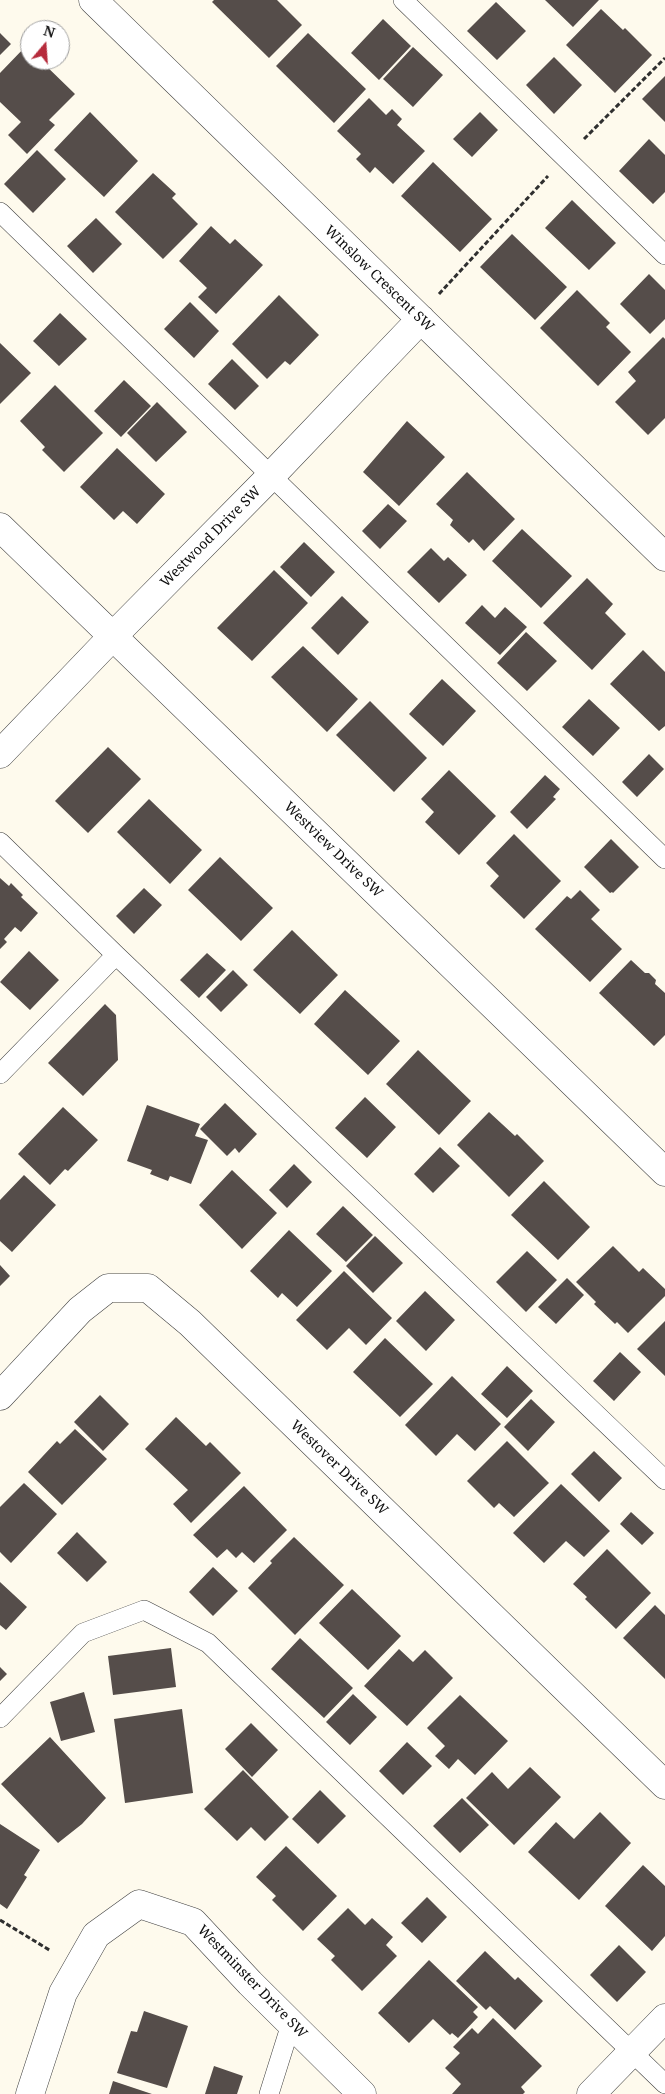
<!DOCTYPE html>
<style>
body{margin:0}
#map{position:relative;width:665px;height:2094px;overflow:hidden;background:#fefaed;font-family:"Noto Serif",serif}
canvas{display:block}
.north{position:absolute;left:20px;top:20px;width:50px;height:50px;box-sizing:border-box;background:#fff;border:1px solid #9e9e9e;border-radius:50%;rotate:18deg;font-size:14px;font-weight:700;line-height:20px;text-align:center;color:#0d0d0d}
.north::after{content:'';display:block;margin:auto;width:18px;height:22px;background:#b62b3c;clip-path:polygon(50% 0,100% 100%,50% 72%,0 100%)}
</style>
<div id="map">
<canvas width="665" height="2094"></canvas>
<div class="north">N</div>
</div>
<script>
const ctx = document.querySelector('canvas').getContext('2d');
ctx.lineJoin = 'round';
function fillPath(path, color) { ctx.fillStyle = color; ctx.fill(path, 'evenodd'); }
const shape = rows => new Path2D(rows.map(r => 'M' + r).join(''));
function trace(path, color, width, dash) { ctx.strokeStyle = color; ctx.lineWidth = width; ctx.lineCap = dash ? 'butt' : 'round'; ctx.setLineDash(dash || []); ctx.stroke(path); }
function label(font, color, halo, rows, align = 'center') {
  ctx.font = font + ' "Noto Serif",serif'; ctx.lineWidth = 5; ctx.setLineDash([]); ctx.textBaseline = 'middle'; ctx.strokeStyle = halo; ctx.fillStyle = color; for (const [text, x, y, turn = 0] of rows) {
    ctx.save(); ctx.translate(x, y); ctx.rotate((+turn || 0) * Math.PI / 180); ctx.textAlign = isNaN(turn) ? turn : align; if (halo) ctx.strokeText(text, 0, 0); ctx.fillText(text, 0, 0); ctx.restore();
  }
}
const building = shape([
 [214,0,277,0,302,25,269,58,212,2],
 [545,0,599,0,573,27],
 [496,2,526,31,497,60,467,31],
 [601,9,623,30,625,28,652,55,615,93,566,45],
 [383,19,411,46,379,80,351,53],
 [0,33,11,44,0,55],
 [308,33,366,89,334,123,276,66],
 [26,46,30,50,30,60,40,60,75,94,49,120,55,125,27,154,8,135,21,122,0,102,0,73],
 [413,47,443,75,413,107,383,79],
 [554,57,582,85,554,114,526,85],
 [665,76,665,122,642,99],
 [369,98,386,115,392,109,402,119,397,125,425,151,393,184,375,167,370,173,356,159,361,154,337,131],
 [90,112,138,161,104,197,54,150],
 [480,112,498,130,472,157,453,139],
 [649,139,665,155,665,192,653,204,619,171],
 [37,150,66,179,33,213,4,184],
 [433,162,492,219,460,252,401,196],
 [153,173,176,194,172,198,198,224,163,259,115,212],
 [572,200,616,243,589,270,545,228],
 [96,218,122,244,93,273,67,246],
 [211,226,230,244,235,239,263,265,216,314,198,297,207,288,179,261],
 [512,234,567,287,535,320,480,267],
 [649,274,665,290,665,319,650,334,620,304],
 [577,290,610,323,606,327,631,352,598,386,540,328],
 [279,295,319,335,290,365,285,361,267,379,232,344],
 [190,302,219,331,194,358,164,329],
 [60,313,87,339,59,366,33,341],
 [663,337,665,339,665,418,648,435,615,402,636,381,628,372],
 [0,343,31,373,0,404],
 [232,359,259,386,235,410,208,384],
 [124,380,151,406,121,437,94,411],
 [55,385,103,433,64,472,42,450,45,447,20,421],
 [157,402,187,432,156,462,127,433],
 [407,421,445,457,399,506,363,472],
 [117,448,165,494,137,524,123,511,114,520,80,487],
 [467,472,515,519,484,551,473,539,469,543,450,525,453,520,436,504],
 [388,504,407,521,380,549,362,531],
 [522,529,572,576,541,608,492,561],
 [304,542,335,572,311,597,280,567],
 [431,548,444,561,448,557,467,575,439,603,407,572],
 [274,570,308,603,252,661,217,628],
 [587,578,613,604,605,613,626,634,592,670,543,623],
 [342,596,369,622,338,655,311,628],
 [482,605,495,618,505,607,527,627,500,655,465,623],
 [526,632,557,661,527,691,497,663],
 [303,646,358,699,327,732,271,677],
 [643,650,665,672,665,726,659,731,610,684],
 [442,679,476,711,443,746,409,714],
 [589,699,620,728,593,756,562,727],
 [370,701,427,758,394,792,336,735],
 [108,747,141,779,88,833,55,801],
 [649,754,664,769,637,797,622,782],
 [449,770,496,816,459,855,425,822,434,812,421,799],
 [545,775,560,789,553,797,556,799,527,829,510,812],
 [149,799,202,850,170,884,117,832],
 [514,834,561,881,524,919,490,886,499,876,486,863],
 [611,839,639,867,613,893,612,892,610,893,584,867],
 [220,857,273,908,241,941,188,890],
 [0,878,9,886,11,883,23,895,21,897,38,913,21,932,15,927,4,939,7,942,0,949],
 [144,888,162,905,134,934,116,916],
 [580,890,600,910,591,919,622,949,590,982,535,929,567,896,571,899],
 [292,930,338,975,300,1014,253,970],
 [29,951,59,980,30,1010,0,982],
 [207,953,226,970,199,998,180,980],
 [631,960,645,973,649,973,656,980,655,984,665,993,665,1035,654,1046,599,993],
 [233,970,248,985,221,1012,206,997],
 [345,990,400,1041,368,1075,314,1024],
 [105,1004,116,1015,118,1060,83,1096,48,1063],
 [418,1050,471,1101,439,1135,386,1084],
 [365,1097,396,1127,367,1158,335,1128],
 [225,1103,257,1134,239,1153,235,1148,227,1156,200,1129],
 [147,1105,200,1124,195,1136,208,1140,191,1184,170,1176,168,1181,150,1174,152,1170,127,1161],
 [63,1107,98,1140,68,1171,65,1169,50,1185,18,1154],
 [489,1112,515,1136,517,1134,544,1161,509,1197,457,1145],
 [440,1147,460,1166,433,1193,414,1174],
 [294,1164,312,1182,287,1208,269,1190],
 [232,1170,277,1213,242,1249,199,1205],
 [24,1175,56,1205,12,1252,0,1241,0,1200],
 [544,1181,590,1227,558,1260,511,1215],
 [343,1206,373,1235,346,1262,316,1234],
 [289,1230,332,1271,297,1307,282,1293,278,1298,250,1271],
 [375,1236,403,1263,373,1293,346,1266],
 [613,1246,639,1272,643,1268,665,1289,665,1296,628,1333,617,1322,615,1324,594,1304,596,1302,576,1282],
 [527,1251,557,1280,526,1312,496,1282],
 [0,1265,10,1276,0,1286],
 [344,1271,392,1318,366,1345,349,1328,327,1350,296,1320],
 [567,1278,584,1295,556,1324,538,1307],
 [425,1291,455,1320,426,1351,396,1321],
 [665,1321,665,1376,637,1349],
 [385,1338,433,1384,400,1417,353,1372],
 [620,1352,641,1372,614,1401,593,1381],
 [507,1366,533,1391,507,1418,481,1394],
 [452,1376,501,1424,475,1451,457,1434,436,1456,405,1425],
 [100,1395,129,1424,103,1451,74,1422],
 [531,1399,555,1422,528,1451,504,1427],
 [176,1417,206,1446,210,1442,241,1473,191,1523,173,1504,188,1490,145,1449],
 [75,1429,107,1459,62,1505,28,1472,57,1441,60,1444],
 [507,1441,549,1483,514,1517,499,1503,494,1508,467,1481],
 [594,1451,622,1478,599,1502,571,1474],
 [24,1483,57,1514,11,1563,0,1552,0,1507],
 [561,1484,610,1531,584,1557,566,1541,544,1563,513,1533],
 [244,1486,287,1530,254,1563,242,1552,236,1558,227,1549,217,1558,193,1535],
 [631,1512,654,1533,642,1545,620,1524],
 [77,1532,107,1562,87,1582,57,1553],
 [294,1537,344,1585,295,1635,248,1588,272,1563,270,1561],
 [607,1549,651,1593,616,1629,585,1599,587,1597,573,1584],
 [213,1567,238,1591,213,1616,189,1592],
 [0,1582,27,1607,6,1630,0,1625],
 [352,1589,401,1636,368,1670,319,1623],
 [655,1605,665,1615,665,1679,623,1638],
 [300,1638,353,1688,324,1718,271,1669],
 [171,1648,176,1687,113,1695,108,1656],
 [399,1649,413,1662,425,1650,453,1678,407,1726,364,1686],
 [0,1667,7,1674,0,1681],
 [84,1692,95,1732,61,1741,50,1702],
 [353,1694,377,1717,350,1745,326,1722],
 [460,1695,508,1741,475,1775,458,1759,449,1769,435,1756,445,1746,427,1728],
 [182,1709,193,1793,125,1803,114,1719],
 [251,1723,278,1750,252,1777,225,1749],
 [50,1737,106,1798,82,1824,58,1843,1,1784],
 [407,1742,432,1766,403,1795,379,1771],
 [530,1767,561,1797,514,1845,466,1798,492,1772,508,1789],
 [243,1770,289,1817,265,1841,251,1827,237,1841,204,1809],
 [320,1790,346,1816,318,1844,292,1819],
 [462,1798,489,1825,460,1853,433,1826],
 [600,1812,631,1843,579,1900,528,1852,556,1822,574,1839],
 [0,1824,40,1850,24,1875,27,1877,7,1909,0,1904],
 [286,1846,337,1896,303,1931,272,1900,276,1896,256,1877],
 [643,1865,665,1886,665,1936,652,1951,605,1906],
 [427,1897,447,1917,422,1943,401,1923],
 [348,1908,365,1925,372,1918,393,1937,386,1945,397,1956,362,1991,331,1960,335,1956,317,1939],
 [619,1945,646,1972,617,2002,590,1975],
 [485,1951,515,1980,518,1977,543,2001,515,2030,490,2006,486,2010,456,1981],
 [429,1960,478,2007,473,2012,478,2017,458,2038,452,2033,450,2035,433,2019,409,2043,378,2013],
 [144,2011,188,2026,167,2088,117,2073,131,2031,137,2032],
 [493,2018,542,2066,521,2087,525,2092,523,2094,452,2094,461,2084,445,2068,460,2053,453,2047,472,2028,478,2034],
 [214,2066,243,2076,237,2094,205,2094],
 [113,2081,152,2094,109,2094]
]);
const path = shape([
 [584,139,665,58],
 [439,294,548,176],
 [0,1920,51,1951]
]);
const service = shape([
 [403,0,665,255],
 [0,212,665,859],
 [0,842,116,955,665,1480],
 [0,1074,116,955],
 [0,1718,83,1633,144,1610,208,1643,665,2084],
 [269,2094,291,2024]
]);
const minor = shape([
 [93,0,665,557],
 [0,527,665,1172],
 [0,754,113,636,271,476,421,319],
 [0,1396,80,1310,108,1288,148,1288,190,1323,665,1785],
 [30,2094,63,1993,96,1935,139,1904,193,1922,250,1983,362,2094],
 [591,2094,665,2018]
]);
const streetNames = [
 ["Winslow Crescent SW",379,279,44],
 ["Westwood Drive SW",211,537,-45],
 ["Westview Drive SW",333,850,44],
 ["Westover Drive SW",339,1468,44],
 ["Westminster Drive SW",252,1982,46]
];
fillPath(building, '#554d4a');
trace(service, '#404040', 20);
trace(minor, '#404040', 29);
trace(path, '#2f2f2f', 3, [5, 2.5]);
trace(service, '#fff', 19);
trace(minor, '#fff', 28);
label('14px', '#0d0d0d', '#fff', streetNames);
</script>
